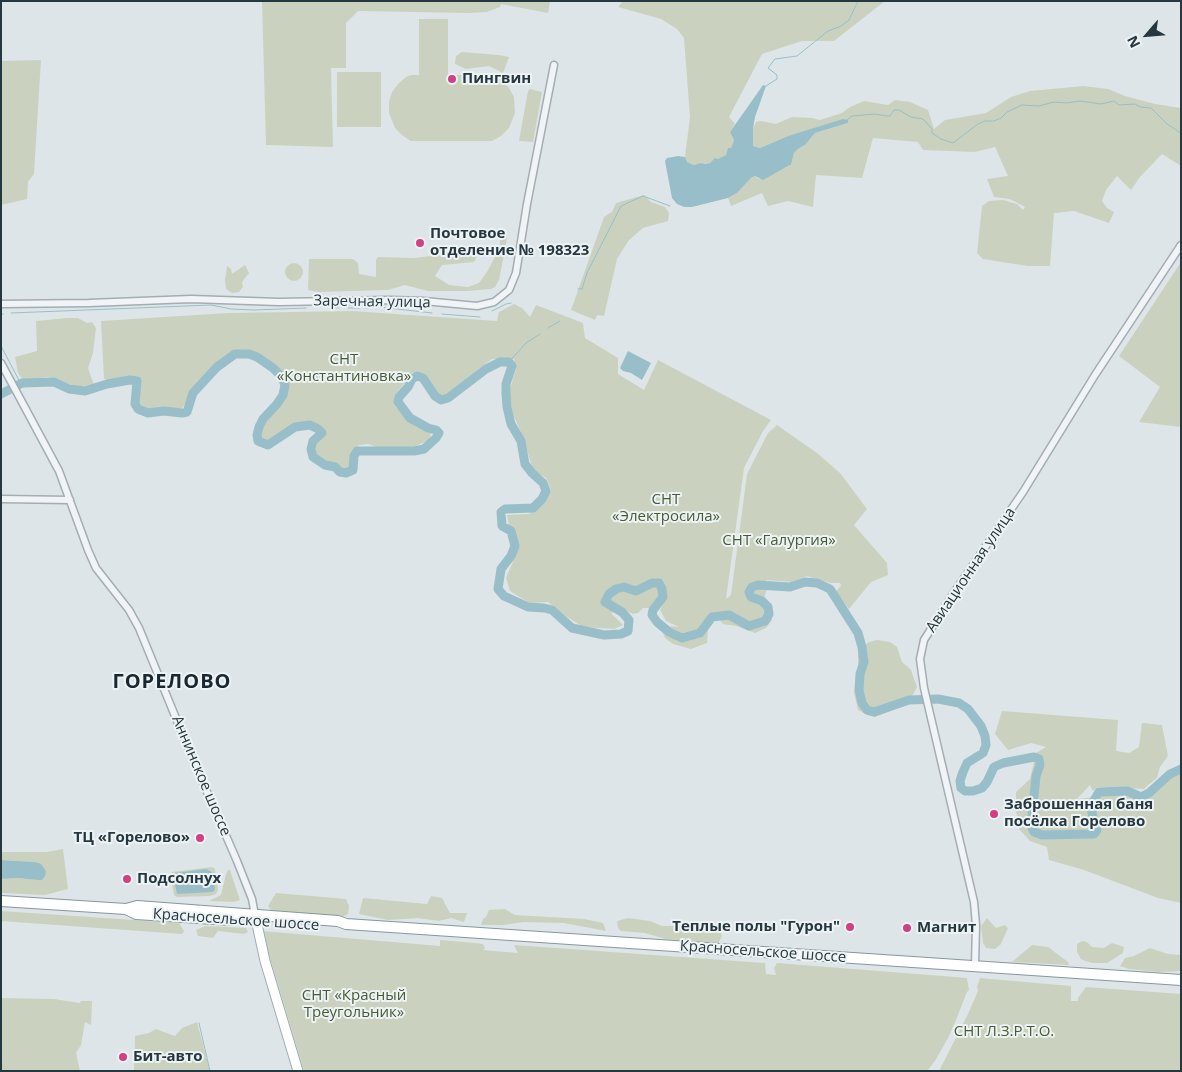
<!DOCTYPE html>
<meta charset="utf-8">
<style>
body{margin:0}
#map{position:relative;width:1182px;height:1072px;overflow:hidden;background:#dee5e8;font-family:"Open Sans",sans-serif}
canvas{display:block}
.frame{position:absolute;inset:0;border:2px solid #27373f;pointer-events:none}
.north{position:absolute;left:1122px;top:10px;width:50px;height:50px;-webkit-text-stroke:4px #edf3f5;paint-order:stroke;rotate:243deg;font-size:14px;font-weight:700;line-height:20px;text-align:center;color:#27373f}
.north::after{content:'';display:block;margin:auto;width:18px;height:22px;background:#27373f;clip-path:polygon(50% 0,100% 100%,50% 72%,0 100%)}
</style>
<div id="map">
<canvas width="1182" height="1072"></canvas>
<div class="frame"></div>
<div class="north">N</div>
</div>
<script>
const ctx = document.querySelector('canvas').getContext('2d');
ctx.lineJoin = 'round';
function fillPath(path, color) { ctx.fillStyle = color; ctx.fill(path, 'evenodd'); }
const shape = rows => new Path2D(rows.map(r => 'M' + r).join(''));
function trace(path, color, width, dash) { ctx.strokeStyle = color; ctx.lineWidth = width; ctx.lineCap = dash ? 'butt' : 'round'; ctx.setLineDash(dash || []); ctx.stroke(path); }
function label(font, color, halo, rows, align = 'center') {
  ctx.font = font + ' "Open Sans",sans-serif'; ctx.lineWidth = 4; ctx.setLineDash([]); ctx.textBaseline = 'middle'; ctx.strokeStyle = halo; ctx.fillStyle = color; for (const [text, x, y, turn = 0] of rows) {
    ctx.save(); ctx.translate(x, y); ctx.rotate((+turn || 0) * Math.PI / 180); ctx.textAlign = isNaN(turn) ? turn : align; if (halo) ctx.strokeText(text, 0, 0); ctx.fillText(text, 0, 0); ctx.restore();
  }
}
const green = shape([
 [262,1,550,1,548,13,501,4,500,7,487,12,468,13,358,11,346,23,346,68,331,68,333,147,266,145],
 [623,1,885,1,834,41,802,41,762,54,729,117,735,124,730,132,734,140,731,148,724,157,710,163,694,165,687,162,685,157,690,117,684,38,677,29,661,19,618,7],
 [419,19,448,19,448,75,492,75,501,80,509,88,514,97,515,113,509,128,501,136,492,141,411,141,402,135,395,128,389,113,389,102,392,92,398,84,406,77,411,75,419,75],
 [462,52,499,55,509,57,503,73,489,66,466,69,455,64,456,56],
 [41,60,34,174,28,182,27,199,1,205,1,61],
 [337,72,381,72,381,127,337,127],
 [1083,86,1108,89,1125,96,1155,104,1181,108,1181,166,1162,154,1140,177,1131,190,1117,176,1106,190,1102,201,1107,208,1114,212,1109,223,1074,211,1054,213,1050,266,1028,266,983,259,977,253,982,206,989,201,1003,200,1017,204,1023,210,1025,207,1010,199,994,197,987,179,1008,176,995,147,975,152,923,150,918,142,873,138,862,178,816,175,813,207,788,201,768,206,762,193,731,206,728,198,737,193,751,178,755,176,759,179,791,165,794,153,798,149,805,145,815,133,848,123,848,120,788,136,760,148,753,146,753,129,756,122,761,121,776,124,792,117,812,118,820,120,842,113,850,107,864,101,888,105,895,100,910,102,928,110,934,129,945,120,986,113,1011,97,1030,91],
 [530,89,542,92,533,142,519,141,528,91],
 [644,195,651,202,665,207,669,213,668,221,643,228,629,240,617,259,604,316,597,315,595,320,571,310,604,217,612,212,616,203],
 [505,234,507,238,505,249,499,280,495,287,491,289,467,291,428,291,405,285,388,290,318,292,308,290,309,259,353,259,358,263,359,274,376,277,376,279,376,260,378,257,414,258,450,254,477,256,474,262,442,265,435,276,449,285,468,287,479,283,487,272,500,247,500,238],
 [1181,262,1181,427,1139,422,1160,387,1119,356],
 '285 272a9 9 0 1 1 18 0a9 9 0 1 1-18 0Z',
 [245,265,249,273,242,282,243,287,239,292,232,293,226,289,225,280,227,266,231,269,232,274],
 [514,304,522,308,530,317,536,305,583,323,585,338,618,358,618,374,644,390,658,360,771,420,763,431,744,468,726,599,731,595,747,474,768,433,777,425,817,453,840,473,867,509,854,525,887,563,888,575,871,582,849,609,837,594,837,590,841,586,840,583,830,583,807,576,792,582,766,580,767,588,764,599,769,602,772,620,766,628,755,633,736,626,723,624,719,619,714,620,708,629,707,643,691,649,673,644,665,638,663,633,671,626,679,627,666,621,660,610,663,604,657,608,643,608,638,613,633,614,623,609,611,613,623,625,614,629,583,627,564,615,548,602,529,603,510,591,506,578,515,557,518,539,509,525,507,515,529,514,544,502,551,490,546,478,533,470,523,437,513,414,509,392,516,369,514,359,492,359,445,395,439,396,432,384,422,373,412,373,395,395,394,405,409,422,431,433,429,440,414,447,380,448,368,444,359,445,352,451,352,460,348,468,342,469,322,460,315,453,317,443,324,435,315,425,305,424,290,426,268,442,263,441,259,438,259,431,264,420,285,396,287,384,282,372,269,361,256,355,243,351,232,352,205,374,191,390,186,403,182,408,149,410,142,408,139,402,140,383,137,377,114,380,104,379,101,321,228,313,352,311,497,321,499,312],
 [67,318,78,318,87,323,92,322,96,328,93,353,88,368,94,385,78,387,48,377,23,380,18,373,15,357,37,351,36,321],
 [877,640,890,642,897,647,902,662,911,670,917,687,908,704,875,717,867,715,858,710,854,692,858,673,858,651,869,642],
 [1002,711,1118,720,1116,751,1129,753,1139,747,1142,723,1162,725,1168,756,1160,767,1157,778,1148,785,1144,789,1098,787,1093,791,1090,785,1077,799,1121,794,1141,800,1152,794,1175,773,1181,772,1181,903,1158,898,1084,870,1049,860,1047,847,1030,841,1019,829,1016,810,1016,792,1030,779,1036,753,1046,747,1031,743,1008,750,995,734],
 [63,849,68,889,45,895,1,893,1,879,18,878,37,880,35,862,1,860,1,852,47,852],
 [212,867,215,869,218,890,216,894,210,896,177,897,174,895,170,874,172,872],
 [228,870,230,870,240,900,234,902,209,901,221,895,226,874],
 [276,893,346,899,349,906,348,914,341,918,273,913,268,906],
 [431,896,442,898,450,913,467,913,464,922,451,918,439,921,418,918,388,920,359,914,363,898,427,904],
 [505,909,515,915,584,919,603,923,606,931,564,923,524,922,503,925,481,925,483,919,486,917,489,910],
 [1,911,179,923,184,931,182,934,1,921],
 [628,918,650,921,662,926,680,926,686,933,690,926,718,927,722,936,718,944,665,939,645,933,621,931,618,928,617,921],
 [987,918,996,928,1005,925,1008,928,1001,944,995,949,986,948,983,943,981,926],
 [205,926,246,928,248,932,244,934,218,931,213,938,198,936,196,930],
 [262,931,440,946,440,940,475,943,483,944,485,948,483,950,518,953,514,945,765,963,766,974,776,975,774,968,777,963,930,975,967,978,969,990,967,992,956,1020,948,1038,935,1061,927,1071,304,1071],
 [1082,941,1087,942,1092,947,1104,948,1112,943,1124,947,1123,953,1107,963,1093,963,1085,961,1081,959,1077,952,1077,944],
 [1032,945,1048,947,1068,962,1069,965,1012,962],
 [1150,948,1168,954,1181,955,1181,971,1158,972,1129,969,1120,966,1125,958,1134,956],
 [980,978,1071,986,1071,1001,1078,1001,1078,998,1086,987,1181,994,1181,1071,939,1071,967,1016,978,991,977,987],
 [1,998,54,999,80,1003,81,1001,92,1001,91,1025,85,1022,81,1045,76,1053,80,1071,1,1071],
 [197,1022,210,1071,134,1071,135,1036,149,1033,156,1029,175,1036,182,1028]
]);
const water = shape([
 [763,85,766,86,755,117,753,129,753,146,760,148,788,136,843,119,848,120,848,123,815,133,805,145,798,149,794,153,791,165,788,166,763,180,755,176,751,178,737,193,728,198,692,207,684,207,677,204,672,198,665,161,667,158,678,156,685,157,687,162,694,165,701,163,705,164,710,163,715,158,718,159,726,155,728,148,731,148,734,140,730,132],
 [628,351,651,363,642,380,631,373,623,371,620,368],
 [1,860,35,862,41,864,46,871,45,876,42,880,37,880,18,878,1,879],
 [206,869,212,872,215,889,213,892,177,894,174,880,175,873]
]);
const stream = shape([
 [766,86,777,79,777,75,768,68,775,59,797,56,828,31,841,26,849,20,858,1],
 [847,120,852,116,875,114,887,116,890,116,894,110,899,110,911,117,923,119,932,129,932,133,941,139,953,143,978,124,985,121,994,121,1001,118,1007,112,1022,105,1039,106,1054,102,1067,103,1080,101,1101,104,1114,101,1119,105,1135,104,1140,107,1151,108,1167,124,1181,133],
 [578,289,582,289,587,273,621,206,643,196,670,206],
 [331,307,339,308],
 [379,307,432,313],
 [348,308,360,308],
 [365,308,374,307],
 [492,311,506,304,511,303],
 [11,313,211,305,231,309,254,310,306,308],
 [1,314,3,314],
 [442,314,480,317],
 [548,328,560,321],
 [1,346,21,384],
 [509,362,526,343,540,334],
 [199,1023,210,1071]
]);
const river = shape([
 [1,394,22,383,54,382,69,389,85,391,107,384,130,380,137,381,135,404,138,409,148,413,164,411,182,413,187,412,193,393,217,367,235,354,249,354,257,357,273,368,281,376,285,385,283,395,277,404,263,419,259,427,257,435,258,441,268,445,295,427,310,425,318,429,322,433,313,441,311,449,313,457,325,465,335,467,340,472,346,473,353,470,354,456,357,451,414,451,424,449,436,438,439,433,436,430,428,428,410,418,398,402,399,397,408,387,412,379,417,376,423,378,435,396,441,400,448,398,486,369,500,362,509,362,512,366,506,384,506,393,507,407,511,424,521,441,525,464,532,473,543,483,546,491,542,499,533,508,505,509,501,512,502,526,511,531,515,546,511,556,501,569,498,589,504,596,528,607,544,608,552,610,572,628,604,635,621,634,628,631,629,620,622,612,605,602,609,594,616,589,624,587,636,591,652,583,659,583,662,589,663,597,653,610,652,615,657,622,669,632,682,638,700,633,712,617,729,615,749,626,765,621,769,614,768,607,762,601,751,597,749,592,752,587,758,585,790,587,805,582,817,583,830,589,858,633,862,647,864,662,860,674,859,690,862,703,867,710,874,712,909,700,938,699,959,703,968,709,981,726,985,736,986,745,983,753,967,763,963,772,960,781,961,788,965,791,973,791,982,788,987,782,994,767,1003,763,1034,757,1039,759,1040,765,1036,776,1031,826,1034,832,1042,835,1094,834,1097,830,1092,813,1093,802,1099,792,1127,791,1141,797,1149,793,1170,774,1181,769]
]);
const minor = shape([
 [1,304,89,303,191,299,279,302,390,300,424,301,477,306,494,302,509,290,516,273,527,204,554,65],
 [1,363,59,471,88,550,96,568,129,610,139,628,191,755,237,861,252,899,255,915],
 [1,499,70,500],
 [975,966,976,925,974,902,924,688,920,659,924,640,955,591,1023,492,1095,375,1181,245]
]);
const major = shape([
 [255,915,265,961,298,1071]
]);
const highway = shape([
 [1,901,126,909,136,914,231,920],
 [126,909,137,906,338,921,346,924,1181,980]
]);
const markers = [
 [452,79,5,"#d04083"],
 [420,243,5,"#d04083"],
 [994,814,5,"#d04083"],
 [200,838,5,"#d04083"],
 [127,879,5,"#d04083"],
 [850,927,5,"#d04083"],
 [907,928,5,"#d04083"],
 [123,1057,5,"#d04083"]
];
const poiNames = [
 ["Пингвин",462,79],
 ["Почтовое",430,234],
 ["отделение № 198323",430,251],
 ["Заброшенная баня",1004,805],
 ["посёлка Горелово",1004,822],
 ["ТЦ «Горелово»",190,838,"right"],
 ["Подсолнух",137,879],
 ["Теплые полы \"Гурон\"",840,927,"right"],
 ["Магнит",917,928],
 ["Бит-авто",133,1057]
];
const streetNames = [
 ["Заречная улица",372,302,1],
 ["Авиационная улица",971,570,-56],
 ["Аннинское шоссе",201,776,67],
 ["Красносельское шоссе",236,920,4],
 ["Красносельское шоссе",763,952,4]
];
const parkNames = [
 ["СНТ",344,360],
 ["«Константиновка»",344,377],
 ["СНТ",666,500],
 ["«Электросила»",666,517],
 ["СНТ «Галургия»",779,541],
 ["СНТ «Красный",354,996],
 ["Треугольник»",354,1013],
 ["СНТ Л.З.Р.Т.О.",1004,1032]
];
const districtNames = [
 ["ГОРЕЛОВО",172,682]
];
fillPath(green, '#cad2bf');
fillPath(water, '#98bfc9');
trace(stream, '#98bfc9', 1);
trace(river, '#98bfc9', 9);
trace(minor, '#a3adb2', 9);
trace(major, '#9dadb4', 11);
trace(highway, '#85979f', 12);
trace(minor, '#f1f4f6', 6);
trace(major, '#fff', 9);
trace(highway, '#fff', 10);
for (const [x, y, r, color] of markers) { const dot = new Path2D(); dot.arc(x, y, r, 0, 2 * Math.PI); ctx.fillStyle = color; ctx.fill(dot); trace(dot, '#edf3f5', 2); }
label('bold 15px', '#27373f', '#edf3f5', poiNames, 'left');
label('15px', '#27373f', '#edf3f5', streetNames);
label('15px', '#485b34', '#edf3f5', parkNames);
ctx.letterSpacing = '1px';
label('bold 20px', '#192830', '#edf3f5', districtNames);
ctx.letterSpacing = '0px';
</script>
